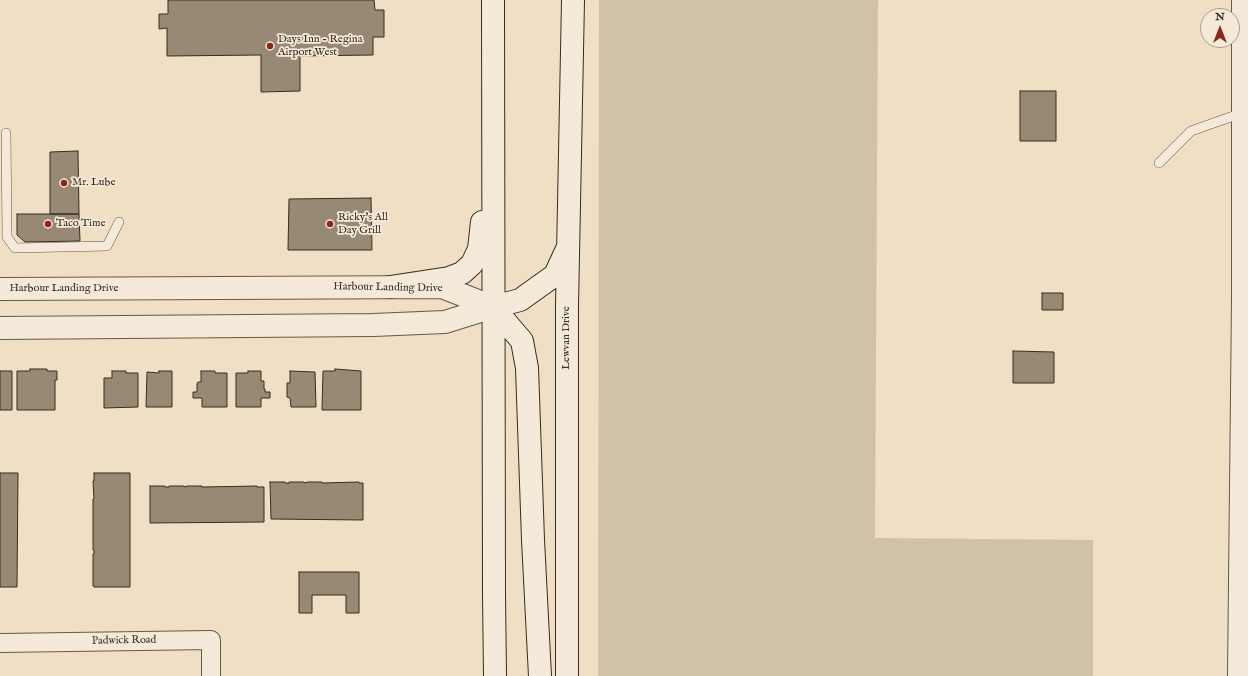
<!DOCTYPE html>
<style>
body{margin:0}
#map{position:relative;width:1248px;height:676px;overflow:hidden;background:#f0dfc4;font-family:"IM FELL English",serif}
canvas{display:block}
.north{position:absolute;left:1200px;top:8px;width:40px;height:40px;box-sizing:border-box;background:#f5ead9;border:1px solid #a99e8e;border-radius:50%;rotate:0deg;font-size:11px;font-weight:700;line-height:16px;text-align:center;color:#372c1d}
.north::after{content:'';display:block;margin:auto;width:14px;height:18px;background:#8f2418;clip-path:polygon(50% 0,100% 100%,50% 72%,0 100%)}
</style>
<div id="map">
<canvas width="1248" height="676"></canvas>
<div class="north">N</div>
</div>
<script>
const ctx = document.querySelector('canvas').getContext('2d');
ctx.lineJoin = 'round';
function fillPath(path, color) { ctx.fillStyle = color; ctx.fill(path, 'evenodd'); }
const shape = rows => new Path2D(rows.map(r => 'M' + r).join(''));
function trace(path, color, width, dash) { ctx.strokeStyle = color; ctx.lineWidth = width; ctx.lineCap = dash ? 'butt' : 'round'; ctx.setLineDash(dash || []); ctx.stroke(path); }
function label(font, color, halo, rows, align = 'center') {
  ctx.font = font + ' "IM FELL English",serif'; ctx.lineWidth = 3.5; ctx.setLineDash([]); ctx.textBaseline = 'middle'; ctx.strokeStyle = halo; ctx.fillStyle = color; for (const [text, x, y, turn = 0] of rows) {
    ctx.save(); ctx.translate(x, y); ctx.rotate((+turn || 0) * Math.PI / 180); ctx.textAlign = isNaN(turn) ? turn : align; if (halo) ctx.strokeText(text, 0, 0); ctx.fillText(text, 0, 0); ctx.restore();
  }
}
const green = shape([
 [599,0,878,0,875,538,1093,540,1093,676,598,676]
]);
const building = shape([
 [168,0,374,0,375,10,384,10,384,37,373,37,373,55,300,56,300,91,261,92,261,55,167,56,167,28,159,29,159,14,168,14,168,0],
 [1020,91,1056,91,1056,141,1020,141,1020,91],
 [78,151,79,214,50,214,50,152,78,151],
 [371,198,372,250,288,250,289,199,371,198],
 [17,214,79,214,80,241,25,242,17,235,17,214],
 [1042,293,1063,293,1063,310,1042,310,1042,293],
 [1013,351,1054,352,1054,383,1013,383,1013,351],
 [30,369,47,369,47,371,57,371,57,380,55,380,55,410,17,410,17,371,30,371,30,369],
 [335,369,361,371,361,410,322,410,323,371,335,371,335,369],
 [0,371,12,371,12,410,0,410,0,371],
 [112,371,126,371,126,373,138,373,138,407,104,408,104,378,112,378,112,371],
 [159,371,172,371,172,407,146,407,147,372,159,373,159,371],
 [201,371,215,371,215,373,227,373,227,407,202,407,202,398,193,398,193,392,197,392,197,384,198,382,201,382,201,371],
 [248,371,261,371,261,381,264,381,264,389,265,389,265,392,270,392,270,398,261,398,261,407,236,407,236,373,248,373,248,371],
 [290,371,315,372,316,407,291,407,290,398,287,397,287,383,290,383,290,371],
 [0,473,18,473,17,587,0,587,0,473],
 [94,473,130,473,130,587,94,587,93,586,93,554,94,554,94,550,93,550,93,499,94,499,93,481,94,481,94,473],
 [270,482,285,482,285,483,289,483,289,482,304,482,304,483,308,482,322,482,322,483,359,482,359,483,363,483,363,520,271,519,270,482],
 [150,486,165,486,165,487,169,487,169,486,184,486,184,487,187,486,202,486,202,487,257,486,257,487,264,487,264,522,150,523,150,486],
 [299,572,359,572,359,613,346,613,346,595,312,595,312,613,299,613,299,572]
]);
const service = shape([
 [6,133,7,237,15,248,107,246,119,222],
 [1159,163,1191,131,1242,113]
]);
const minor = shape([
 [0,643,211,640,211,676]
]);
const tertiary = shape([
 [0,289,442,287,493,307],
 [0,328,373,325,445,322,493,307],
 [1239,676,1243,300,1243,0]
]);
const secondary = shape([
 [493,0,494,594,495,676],
 [390,287,449,278,462,273,472,264,479,249,482,222],
 [493,307,522,341,527,368,533,540,540,676],
 [493,307,520,300,555,275,566,251],
 [567,676,567,306,573,0]
]);
const markers = [
 [270,46,4,"#8f2418"],
 [64,183,4,"#8f2418"],
 [48,224,4,"#8f2418"],
 [330,224,4,"#8f2418"]
];
const poiNames = [
 ["Days Inn - Regina",278,40],
 ["Airport West",278,53],
 ["Mr. Lube",72,183],
 ["Ricky's All",338,218],
 ["Day Grill",338,231],
 ["Taco Time",56,224]
];
const streetNames = [
 ["Harbour Landing Drive",388,288,1],
 ["Harbour Landing Drive",64,289],
 ["Lewvan Drive",567,338,-90],
 ["Padwick Road",124,641,-1]
];
fillPath(green, '#d1c1a8');
fillPath(building, '#978974');
trace(building, '#372c1d', 1);
trace(service, '#655947', 10);
trace(minor, '#655947', 20);
trace(tertiary, '#655947', 24);
trace(secondary, '#372c1d', 24);
trace(service, '#f5ead9', 9);
trace(minor, '#f5ead9', 18);
trace(tertiary, '#f5ead9', 22);
trace(secondary, '#f5ead9', 22);
for (const [x, y, r, color] of markers) { const dot = new Path2D(); dot.arc(x, y, r, 0, 2 * Math.PI); ctx.fillStyle = color; ctx.fill(dot); trace(dot, '#f5ead9', 1.5); }
label('11px', '#372c1d', '#f5ead9', poiNames, 'left');
label('11px', '#372c1d', '#f5ead9', streetNames);
</script>
